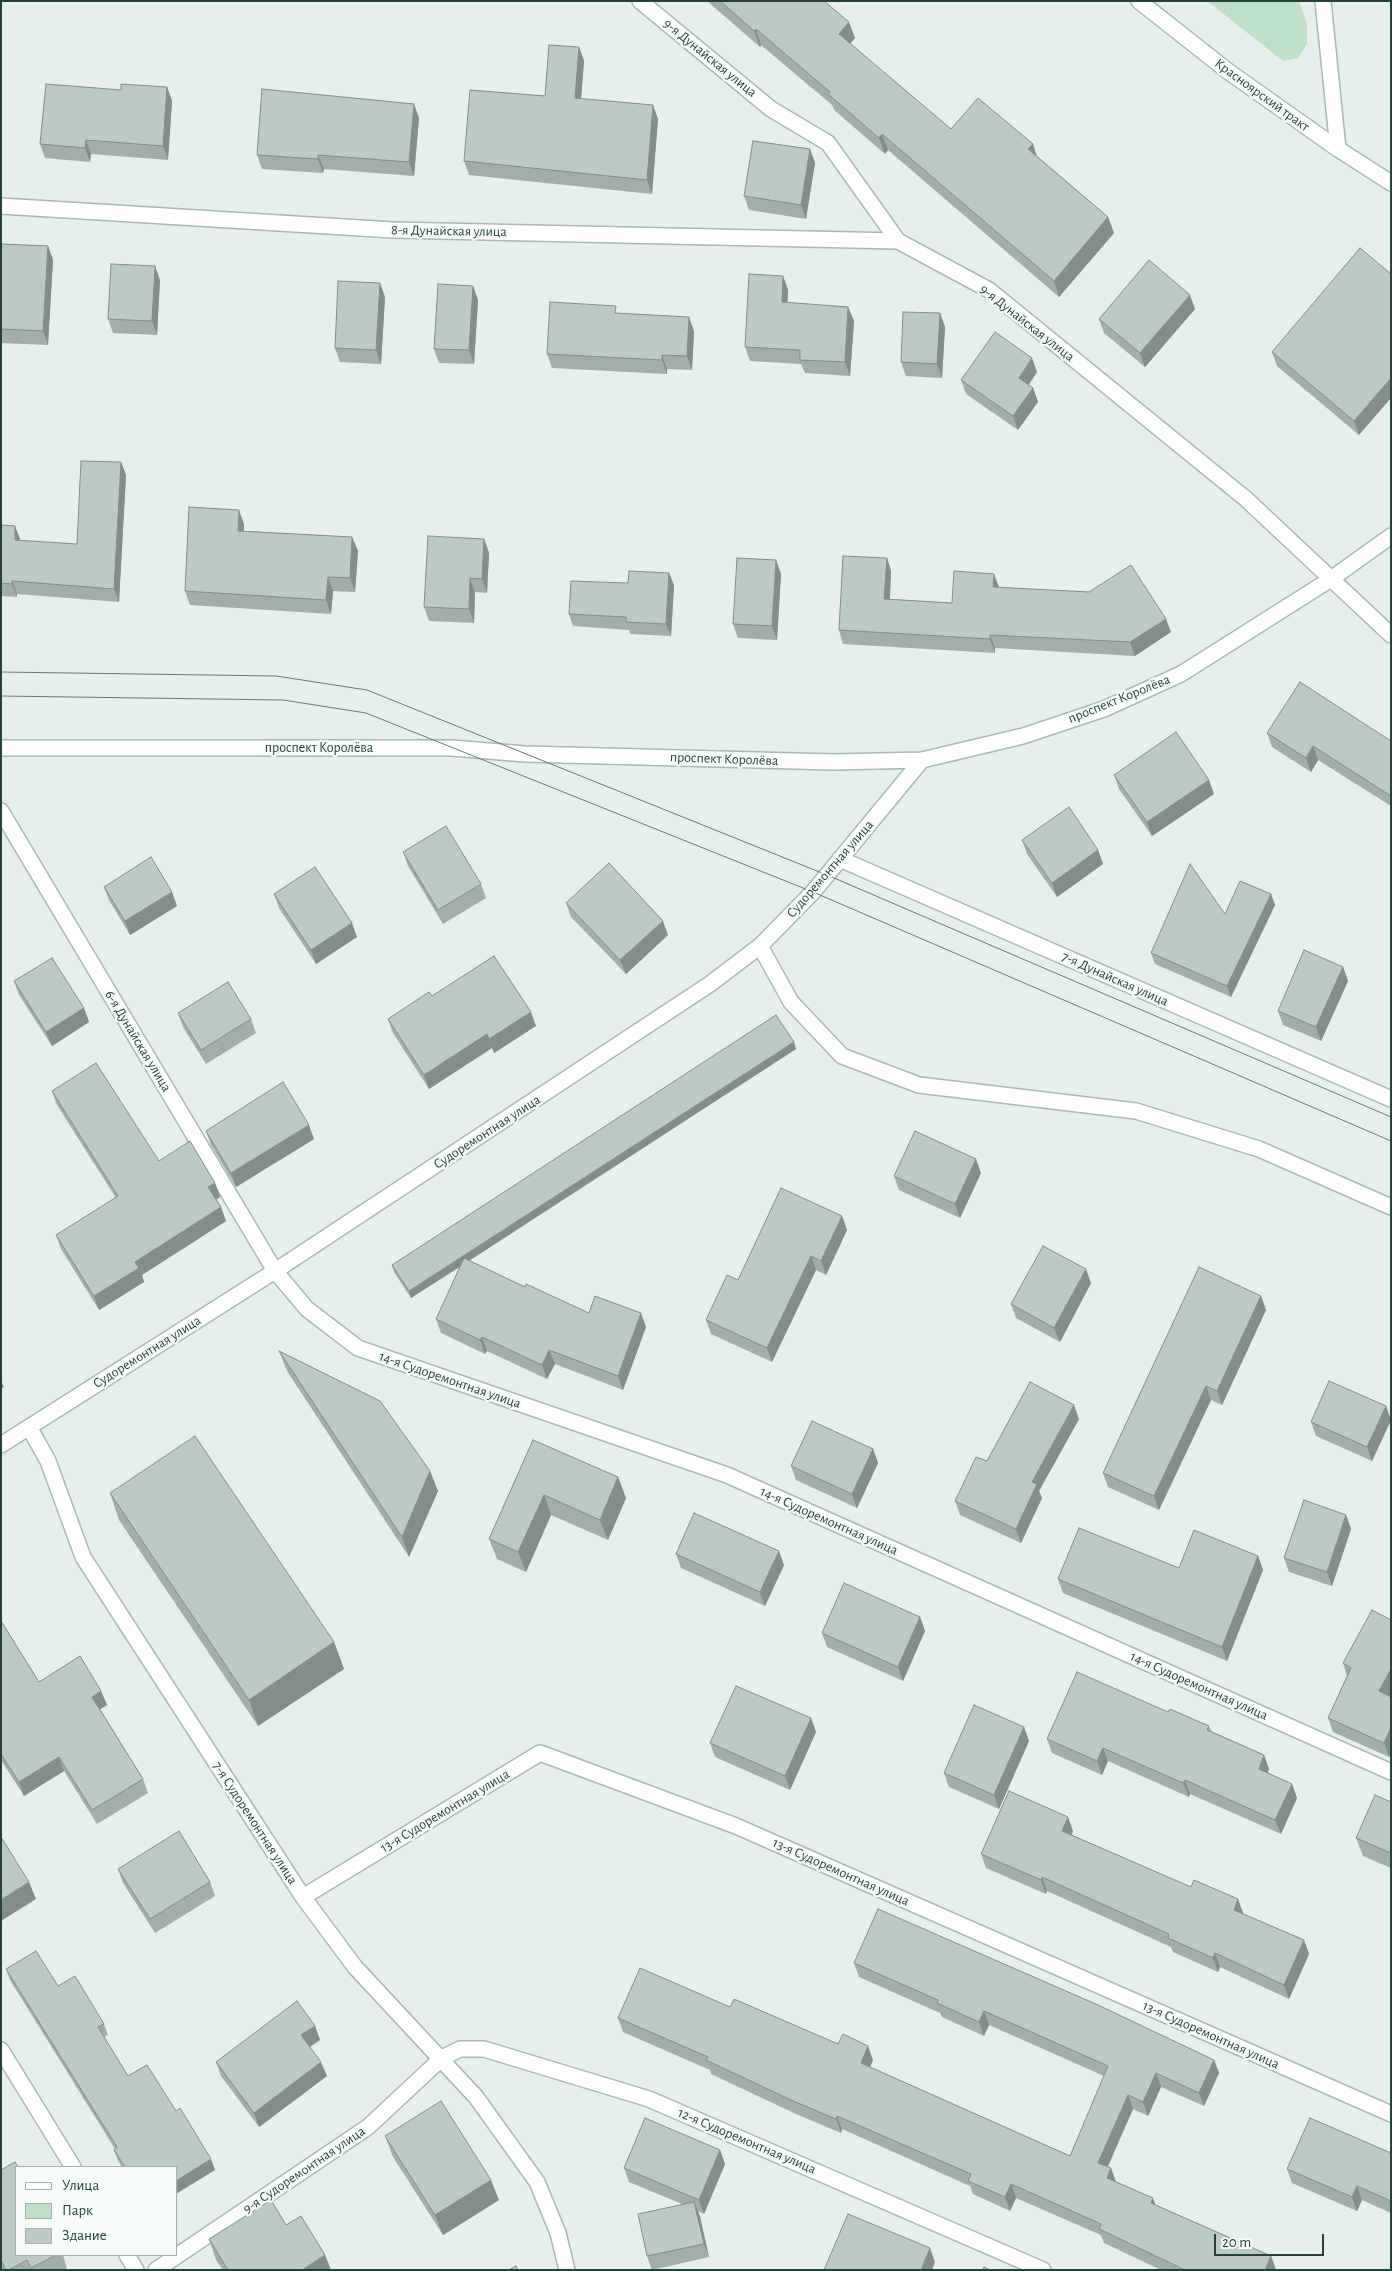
<!DOCTYPE html>
<meta charset="utf-8">
<style>
body{margin:0}
#map{position:relative;width:1392px;height:2271px;overflow:hidden;background:#e6efeb;font-family:"Alegreya Sans",sans-serif}
canvas{display:block}
.frame{position:absolute;inset:0;border:2px solid #24423a;pointer-events:none}
.legend{position:absolute;left:15px;top:2166px;width:162px;height:90px;box-sizing:border-box;background:#f7fbf9;border:1px solid #a3b1ad;margin:0;padding:6px 9px;list-style:none;font-size:15px;color:#24423a}
.legend li{display:flex;align-items:center;gap:10px;height:25px}
.legend b{width:25px;border:1px solid #a3b1ad}
.scale{position:absolute;left:1214px;top:2234px;width:110px;height:22px;box-sizing:border-box;border:2px solid #24423a;border-top:0;padding-left:6px;font-size:15px;line-height:18px;white-space:nowrap;color:#24423a;-webkit-text-stroke:4px #f7fbf9;paint-order:stroke}
</style>
<div id="map">
<canvas width="1392" height="2271"></canvas>
<div class="frame"></div>
<ul class="legend">
<li><b style="height:6px;background:#fff"></b>Улица</li>
<li><b style="height:14px;background:#bfe0c8"></b>Парк</li>
<li><b style="height:14px;background:#bbcac4"></b>Здание</li>
</ul>
<div class="scale">20 m</div>
</div>
<script>
const ctx = document.querySelector('canvas').getContext('2d');
ctx.lineJoin = 'round';
function fillPath(path, color) { ctx.fillStyle = color; ctx.fill(path, 'evenodd'); }
const shape = rows => new Path2D(rows.map(r => 'M' + r).join(''));
function trace(path, color, width, dash) { ctx.strokeStyle = color; ctx.lineWidth = width; ctx.lineCap = dash ? 'butt' : 'round'; ctx.setLineDash(dash || []); ctx.stroke(path); }
function label(font, color, halo, rows, align = 'center') {
  ctx.font = font + ' "Alegreya Sans",sans-serif'; ctx.lineWidth = 4.5; ctx.setLineDash([]); ctx.textBaseline = 'middle'; ctx.strokeStyle = halo; ctx.fillStyle = color; for (const [text, x, y, turn = 0] of rows) {
    ctx.save(); ctx.translate(x, y); ctx.rotate((+turn || 0) * Math.PI / 180); ctx.textAlign = isNaN(turn) ? turn : align; if (halo) ctx.strokeText(text, 0, 0); ctx.fillText(text, 0, 0); ctx.restore();
  }
}
const green = shape([
 [1207,1,1299,1,1307,24,1307,44,1298,58,1283,61]
]);
const service = shape([
 [1323,1,1338,149]
]);
const minor = shape([
 [640,1,771,109,828,143,898,241,989,290,1246,499,1391,635],
 [1,206,393,230,898,241],
 [1,811,275,1271,307,1309,358,1348,727,1475,1391,1772],
 [840,859,1391,1099],
 [760,946,791,1002,842,1056,919,1085,1136,1111,1259,1149,1391,1207],
 [29,1427,48,1461,83,1557,303,1897,355,1967,476,2097,537,2182,558,2233,567,2270],
 [303,1897,540,1753,736,1826,1391,2114],
 [1,2050,73,2167],
 [127,2255,136,2270],
 [156,2270,368,2127,442,2058,460,2049,484,2049,649,2099,1043,2270]
]);
const tertiary = shape([
 [1,1445,275,1271,710,984,760,946,813,892,922,760]
]);
const secondary = shape([
 [1139,1,1229,72,1338,149,1391,183],
 [1,748,452,748,525,754,834,762,922,760,1023,736,1104,709,1181,674,1331,579,1391,536]
]);
const tram = shape([
 [1,672,276,676,367,690,827,875,1391,1117],
 [1,696,283,700,366,713,813,892,1391,1141]
]);
const wall = shape([
 [707,1,824,1,855,38,850,44,951,129,1037,156,1108,217,1114,233,1059,297,888,150,885,154,834,110,832,105,761,45,760,47],
 [579,47,584,61,581,99,658,119,652,194,469,175,464,161,545,96],
 [167,87,172,101,168,160,91,154,90,162,45,158,40,144,121,90],
 [419,118,414,176,324,169,323,173,262,169,257,155],
 [810,149,815,163,806,219,749,210,744,196],
 [1,244,48,246,53,260,48,345,1,343],
 [1391,274,1359,435,1277,366,1272,352],
 [783,276,788,290,787,303,848,307,854,321,850,376,805,373,801,364,750,361,745,347],
 [160,280,157,335,113,333,108,319],
 [473,286,478,300,474,364,439,363,434,349],
 [385,297,381,364,340,362,335,348],
 [1195,309,1145,367,1104,333,1099,319],
 [618,313,694,331,692,370,667,369,667,374,552,368,547,354],
 [940,313,945,327,942,378,906,376,901,362],
 [1037,372,1028,385,1033,388,1038,402,1018,430,966,394,961,380],
 [121,462,126,475,119,602,17,594,17,597,1,596,1,525,15,526,20,539,20,541,77,544],
 [244,524,244,531,352,537,358,551,355,592,333,591,331,614,190,605,185,591],
 [484,539,489,553,487,593,475,592,474,623,429,621,424,607],
 [887,558,891,571,890,599,952,603,999,587,1171,632,1135,656,995,648,995,653,843,644,839,630],
 [776,560,781,574,777,640,738,638,733,624],
 [669,573,674,585,671,636,630,634,629,630,573,626,569,614,628,583],
 [1267,733,1391,741,1391,806,1318,760,1311,772,1272,747],
 [1114,775,1214,794,1152,836,1119,789],
 [1022,840,1098,850,1103,864,1057,897,1027,854],
 [403,852,481,884,486,898,443,924,408,866],
 [104,887,177,906,130,935,109,900],
 [274,894,357,937,316,964,279,908],
 [1271,894,1275,905,1231,997,1155,964,1151,953,1225,914],
 [566,903,668,935,626,974,571,917],
 [1343,967,1348,981,1321,1041,1283,1025,1278,1011],
 [14,981,84,1008,89,1022,52,1046,19,995],
 [432,996,536,1026,494,1053,492,1048,429,1089,393,1033,388,1019],
 [178,1013,251,1019,256,1033,206,1064,183,1027],
 [794,1042,796,1049,469,1261,525,1287,589,1313,646,1327,623,1390,555,1364,547,1379,487,1351,485,1354,441,1333,436,1319,460,1267,411,1298,394,1272,392,1265],
 [52,1091,159,1161,215,1183,220,1197,216,1200,226,1221,142,1275,144,1282,99,1310,61,1249,56,1235,116,1198,57,1105],
 [206,1131,314,1139,236,1187,211,1145],
 [981,1173,960,1218,899,1190,894,1176],
 [842,1216,847,1230,826,1275,816,1270,772,1362,711,1334,706,1320,738,1280],
 [1091,1283,1060,1342,1016,1318,1011,1304],
 [1261,1296,1266,1310,1222,1405,1211,1400,1159,1510,1108,1487,1103,1473],
 [279,1351,430,1471,438,1491,409,1557,287,1371],
 [1386,1406,1391,1420,1372,1461,1316,1436,1311,1422],
 [1079,1419,1039,1491,1042,1498,1021,1543,960,1515,955,1501,987,1461],
 [533,1440,626,1498,608,1540,551,1515,526,1572,497,1559,489,1539],
 [873,1449,878,1463,857,1508,796,1480,791,1466],
 [110,1493,334,1642,344,1669,258,1726,119,1520],
 [1346,1515,1351,1529,1332,1586,1289,1572,1284,1558],
 [676,1554,784,1565,765,1606,681,1568],
 [1258,1556,1263,1570,1227,1661,1063,1593,1058,1579,1179,1568],
 [920,1617,925,1631,903,1681,827,1647,822,1633],
 [1391,1620,1391,1693,1389,1696,1391,1697,1391,1754,1389,1757,1333,1732,1328,1718,1347,1676,1343,1663],
 [1,1621,39,1682,101,1691,107,1705,100,1709,143,1779,148,1793,97,1824,64,1771,24,1796,1,1760],
 [1168,1712,1209,1726,1211,1731,1264,1755,1269,1769,1267,1773,1292,1784,1297,1798,1281,1834,1190,1794,1189,1797,1108,1761,1102,1775,1052,1753,1047,1739],
 [811,1718,816,1732,790,1790,715,1757,710,1743],
 [1024,1727,1029,1741,999,1809,949,1787,944,1773],
 [1391,1802,1391,1868,1363,1856,1356,1838],
 [1073,1831,1072,1835,1243,1913,1243,1914,1304,1940,1309,1954,1289,1999,1220,1967,1218,1972,1173,1952,1171,1947,1047,1891,1046,1894,986,1868,981,1854],
 [118,1869,210,1882,215,1896,155,1933,123,1883],
 [854,1963,1214,2060,1219,2073,1204,2106,1161,2087,1148,2116,1133,2109,1108,2167,1116,2182,1156,2205,1271,2256,1276,2270,1161,2270,1104,2243,1101,2235,1016,2198,1010,2211,973,2194,970,2186,842,2129,841,2133,796,2114,711,2074,710,2070,623,2032,618,2018,730,2007,873,2060,870,2067,1070,2156,1104,2076,989,2025,984,2036,942,2017,940,2013,859,1977],
 [6,1969,58,1986,104,2024,108,2035,104,2037,128,2076,176,2111,215,2170,176,2167,122,2167,118,2161,114,2150,115,2149,10,1980],
 [315,2026,320,2040,310,2047,327,2076,259,2127,221,2076,216,2062],
 [385,2136,499,2200,443,2235,393,2157],
 [720,2150,725,2164,704,2214,698,2211,709,2257,652,2270,647,2256,682,2204,629,2182,624,2168],
 [1391,2153,1391,2213,1362,2200,1357,2211,1292,2183,1287,2169],
 [1,2170,16,2255,63,2255,67,2268,64,2270,1,2270],
 [209,2239,325,2255,331,2270,223,2270,216,2260]
]);
const shadedWall = shape([
 [849,22,855,38,845,50,839,34],
 [756,29,761,45,760,47,754,31],
 [579,47,584,61,580,112,575,98],
 [167,87,172,101,168,160,163,146],
 [414,104,419,118,414,176,409,162],
 [653,105,658,119,652,194,647,180],
 [882,134,888,150,885,154,879,138],
 [86,140,91,154,90,162,85,148],
 [1033,144,1038,160,1028,149],
 [810,149,815,163,806,219,801,205],
 [318,155,324,169,323,173,318,159],
 [1108,217,1114,233,1059,297,1054,281],
 [48,246,53,260,48,345,43,331],
 [155,266,160,280,157,335,152,321],
 [783,276,788,290,787,316,782,302],
 [380,283,385,297,381,364,376,350],
 [473,286,478,300,474,364,469,350],
 [1190,295,1195,309,1145,367,1140,353],
 [848,307,854,321,850,376,845,362],
 [940,313,945,327,942,378,937,364],
 [689,317,694,331,692,370,687,356],
 [662,355,667,369,667,374,662,360],
 [1032,358,1037,372,1024,392,1019,378],
 [1391,378,1391,398,1359,435,1354,421],
 [1033,388,1038,402,1018,430,1013,416],
 [121,462,126,475,119,602,114,589],
 [239,510,244,524,243,545,238,531],
 [15,526,20,539,19,554,15,540],
 [352,537,358,551,355,592,350,578],
 [484,539,489,553,487,593,482,579],
 [887,558,891,571,889,612,884,599],
 [776,560,781,574,777,640,772,626],
 [669,573,674,585,671,636,666,624],
 [994,574,999,587,993,587],
 [328,577,333,591,331,614,326,600],
 [470,578,475,592,474,623,469,609],
 [12,581,17,594,17,597,12,584],
 [1166,619,1171,632,1135,656,1130,642],
 [990,635,995,648,995,653,990,639],
 [1313,746,1318,760,1311,772,1306,758],
 [1209,780,1214,794,1152,836,1147,822],
 [1098,850,1103,864,1057,897,1052,883],
 [172,892,177,906,130,935,125,921],
 [1271,894,1275,905,1231,997,1227,986],
 [663,921,668,935,626,974,620,960],
 [352,923,357,937,316,964,311,950],
 [1343,967,1348,981,1321,1041,1316,1027],
 [84,1008,89,1022,52,1046,46,1032],
 [531,1012,536,1026,494,1053,489,1039],
 [487,1034,492,1048,429,1089,424,1075],
 [794,1042,796,1049,411,1298,409,1291],
 [309,1125,314,1139,236,1187,231,1173],
 [976,1159,981,1173,960,1218,955,1204],
 [215,1183,220,1197,213,1201,208,1187],
 [221,1207,226,1221,142,1275,144,1282,99,1310,94,1296,135,1262],
 [842,1216,847,1230,826,1275,821,1261],
 [811,1256,816,1270,772,1362,767,1348],
 [1086,1269,1091,1283,1060,1342,1054,1328],
 [1261,1296,1266,1310,1222,1405,1217,1391],
 [641,1313,646,1327,623,1390,618,1376],
 [482,1337,487,1351,485,1354,480,1340],
 [549,1350,555,1364,547,1379,542,1365],
 [1,1381,4,1387,1,1389],
 [1206,1386,1211,1400,1159,1510,1154,1496],
 [1074,1405,1079,1419,1039,1491,1042,1498,1021,1543,1016,1529,1032,1482],
 [1386,1406,1391,1420,1372,1461,1367,1447],
 [873,1449,878,1463,857,1508,852,1494],
 [430,1471,438,1491,409,1557,402,1537],
 [618,1477,626,1498,608,1540,600,1520],
 [544,1495,551,1515,526,1572,518,1552],
 [1346,1515,1351,1529,1332,1586,1327,1572],
 [779,1551,784,1565,765,1606,760,1592],
 [1258,1556,1263,1570,1227,1661,1222,1647],
 [920,1617,925,1631,903,1681,898,1667],
 [334,1642,344,1669,258,1726,249,1700],
 [1391,1669,1391,1693,1384,1705,1379,1691],
 [101,1691,107,1705,97,1711,92,1697],
 [811,1718,816,1732,790,1790,785,1776],
 [1024,1727,1029,1741,999,1809,994,1795],
 [1391,1728,1391,1754,1389,1757,1384,1743],
 [1103,1748,1108,1761,1102,1775,1097,1761],
 [1264,1755,1269,1769,1264,1783,1259,1769],
 [59,1757,64,1771,24,1796,19,1782],
 [1185,1780,1190,1794,1189,1797,1183,1783],
 [1292,1784,1297,1798,1281,1834,1275,1820],
 [1068,1817,1073,1831,1067,1845,1062,1831],
 [1042,1877,1047,1891,1046,1894,1041,1880],
 [29,1882,36,1899,1,1921,1,1900],
 [1238,1899,1243,1913,1239,1924,1234,1910],
 [1304,1940,1309,1954,1289,1999,1284,1985],
 [1215,1953,1220,1967,1218,1972,1213,1958],
 [984,2011,989,2025,984,2036,979,2022],
 [315,2026,320,2040,306,2049,301,2035],
 [868,2046,873,2060,866,2076,861,2063],
 [1214,2060,1219,2073,1204,2106,1199,2093],
 [321,2062,327,2076,259,2127,254,2113],
 [1156,2073,1161,2087,1148,2116,1143,2102],
 [1128,2095,1133,2109,1103,2176,1098,2163],
 [837,2116,842,2129,841,2133,836,2119],
 [720,2150,725,2164,704,2214,699,2200],
 [211,2159,215,2170,176,2194,176,2181],
 [1111,2168,1116,2182,1107,2178],
 [491,2180,499,2200,443,2235,435,2215],
 [1011,2184,1016,2198,1010,2211,1005,2197],
 [1357,2186,1362,2200,1357,2211,1352,2197],
 [1153,2198,1158,2212,1151,2203],
 [694,2202,700,2216,709,2257,704,2244],
 [930,2248,935,2262,932,2270,921,2270],
 [325,2255,331,2270,302,2270],
 [1271,2256,1276,2270,1265,2270]
]);
const building = shape([
 [720,1,824,1,849,22,839,34,951,129,978,98,1033,144,1028,149,1108,217,1054,281,882,134,879,138,828,94,830,92,756,29,754,31,720,1],
 [549,45,579,47,575,98,653,105,647,180,464,161,470,90,545,96,549,45],
 [46,84,121,90,121,84,167,87,163,146,86,140,85,148,40,144,46,84],
 [262,89,414,104,409,162,318,155,318,159,257,155,262,89],
 [753,141,810,149,801,205,744,196,753,141],
 [1,244,48,246,43,331,1,329,1,244],
 [1360,248,1391,274,1391,378,1354,421,1272,352,1360,248],
 [1149,260,1190,295,1140,353,1099,319,1149,260],
 [111,264,155,266,152,321,108,319,111,264],
 [749,274,783,276,782,302,848,307,845,362,800,360,800,350,745,347,749,274],
 [338,281,380,283,376,350,335,348,338,281],
 [438,284,473,286,469,350,434,349,438,284],
 [550,302,616,306,615,313,689,317,687,356,662,355,662,360,547,354,550,302],
 [903,312,940,313,937,364,901,362,903,312],
 [995,332,1032,358,1019,378,1033,388,1013,416,961,380,995,332],
 [81,461,121,462,114,589,12,581,12,584,1,583,1,525,15,526,15,540,77,544,81,461],
 [189,507,239,510,238,531,352,537,350,578,328,577,326,600,185,591,189,507],
 [428,536,484,539,482,579,470,578,469,609,424,607,428,536],
 [843,556,887,558,884,599,952,603,954,571,994,574,993,587,1089,592,1131,565,1166,619,1130,642,990,635,990,639,839,630,843,556],
 [737,558,776,560,772,626,733,624,737,558],
 [629,571,669,573,666,624,626,622,626,617,569,614,571,581,628,583,629,571],
 [1300,682,1391,741,1391,796,1313,746,1306,758,1267,733,1300,682],
 [1176,732,1209,780,1147,822,1114,775,1176,732],
 [1069,807,1098,850,1052,883,1022,840,1069,807],
 [446,826,481,884,438,910,403,852,446,826],
 [151,857,172,892,125,921,104,887,151,857],
 [609,863,663,921,620,960,566,903,609,863],
 [1190,864,1225,914,1240,881,1271,894,1227,986,1151,953,1190,864],
 [315,867,352,923,311,950,274,894,315,867],
 [1304,950,1343,967,1316,1027,1278,1011,1304,950],
 [494,956,531,1012,489,1039,487,1034,424,1075,388,1019,429,992,432,996,494,956],
 [52,958,84,1008,46,1032,14,981,52,958],
 [228,982,251,1019,201,1050,178,1013,228,982],
 [776,1015,794,1042,409,1291,392,1265,776,1015],
 [96,1063,159,1161,190,1141,215,1183,208,1187,221,1207,135,1262,139,1268,94,1296,56,1235,118,1196,52,1091,96,1063],
 [283,1082,309,1125,231,1173,206,1131,283,1082],
 [915,1131,976,1159,955,1204,894,1176,915,1131],
 [781,1188,842,1216,821,1261,811,1256,767,1348,706,1320,727,1275,738,1280,781,1188],
 [1043,1246,1086,1269,1054,1328,1011,1304,1043,1246],
 [464,1258,525,1287,526,1284,589,1313,595,1296,641,1313,618,1376,549,1350,542,1365,482,1337,480,1340,436,1319,464,1258],
 [1199,1267,1261,1296,1217,1391,1206,1386,1154,1496,1103,1473,1199,1267],
 [279,1351,380,1401,430,1471,402,1537,279,1351],
 [1329,1381,1386,1406,1367,1447,1311,1422,1329,1381],
 [1030,1382,1074,1405,1032,1482,1037,1484,1016,1529,955,1501,976,1457,987,1461,1030,1382],
 [812,1421,873,1449,852,1494,791,1466,812,1421],
 [195,1436,334,1642,249,1700,110,1493,195,1436],
 [533,1440,618,1477,600,1520,544,1495,518,1552,489,1539,533,1440],
 [1304,1500,1346,1515,1327,1572,1284,1558,1304,1500],
 [694,1513,779,1551,760,1592,676,1554,694,1513],
 [1079,1528,1179,1568,1194,1530,1258,1556,1222,1647,1058,1579,1079,1528],
 [844,1583,920,1617,898,1667,822,1633,844,1583],
 [1372,1610,1391,1620,1391,1669,1379,1691,1391,1697,1391,1728,1384,1743,1328,1718,1351,1668,1343,1663,1372,1610],
 [1,1621,39,1682,80,1656,101,1691,92,1697,143,1779,92,1810,59,1757,19,1782,1,1754,1,1621],
 [1077,1672,1168,1712,1170,1709,1209,1726,1207,1730,1264,1755,1259,1769,1292,1784,1275,1820,1185,1780,1183,1783,1103,1748,1097,1761,1047,1739,1077,1672],
 [736,1686,811,1718,785,1776,710,1743,736,1686],
 [974,1705,1024,1727,994,1795,944,1773,974,1705],
 [1009,1791,1068,1817,1062,1831,1191,1887,1194,1880,1238,1899,1234,1910,1304,1940,1284,1985,1215,1953,1213,1958,1168,1938,1169,1934,1042,1877,1041,1880,981,1854,1009,1791],
 [1375,1795,1391,1802,1391,1853,1356,1838,1375,1795],
 [179,1831,210,1882,150,1919,118,1869,179,1831],
 [1,1837,29,1882,1,1900,1,1837],
 [878,1909,1098,2005,1214,2060,1199,2093,1156,2073,1143,2102,1128,2095,1098,2163,1111,2168,1107,2178,1153,2198,1151,2203,1271,2256,1265,2270,1185,2270,1099,2229,1101,2224,1011,2184,1005,2197,968,2181,971,2174,837,2116,836,2119,791,2100,706,2060,708,2057,618,2018,640,1968,730,2007,734,1999,838,2044,843,2034,868,2046,861,2063,1070,2156,1108,2066,984,2011,979,2022,937,2003,938,2000,854,1963,878,1909],
 [36,1951,58,1986,75,1976,104,2024,98,2027,128,2076,147,2065,176,2111,180,2108,211,2159,176,2181,176,2167,125,2167,114,2150,117,2147,6,1969,36,1951],
 [297,2001,315,2026,301,2035,321,2062,254,2113,216,2062,297,2001],
 [441,2101,491,2180,435,2215,385,2136,441,2101],
 [645,2118,720,2150,699,2200,624,2168,645,2118],
 [1310,2118,1391,2153,1391,2201,1357,2186,1352,2197,1287,2169,1310,2118],
 [15,2162,18,2167,16,2167,16,2255,56,2255,31,2268,27,2260,9,2270,6,2270,1,2260,1,2170,15,2162],
 [271,2200,286,2225,301,2216,325,2255,302,2270,228,2270,209,2239,271,2200],
 [694,2202,704,2244,647,2256,638,2214,694,2202],
 [848,2214,930,2248,921,2270,824,2270,848,2214],
 [516,2266,518,2270,509,2270,516,2266],
 [984,2267,990,2270,982,2270,984,2267]
]);
const streetNames = [
 ["9-я Дунайская улица",710,58,39],
 ["Красноярский тракт",1262,95,36],
 ["8-я Дунайская улица",449,231,1],
 ["9-я Дунайская улица",1027,323,38],
 ["проспект Королёва",1119,699,-22],
 ["проспект Королёва",319,748],
 ["проспект Королёва",724,759,2],
 ["Судоремонтная улица",830,869,-49],
 ["7-я Дунайская улица",1115,979,24],
 ["6-я Дунайская улица",138,1041,59],
 ["Судоремонтная улица",487,1132,-33],
 ["Судоремонтная улица",147,1352,-32],
 ["14-я Судоремонтная улица",450,1380,19],
 ["14-я Судоремонтная улица",829,1521,24],
 ["14-я Судоремонтная улица",1199,1686,24],
 ["13-я Судоремонтная улица",445,1811,-31],
 ["7-я Судоремонтная улица",255,1823,57],
 ["13-я Судоремонтная улица",841,1872,24],
 ["13-я Судоремонтная улица",1211,2035,24],
 ["12-я Судоремонтная улица",747,2141,23],
 ["9-я Судоремонтная улица",304,2170,-34]
];
fillPath(green, '#bfe0c8');
trace(service, '#a8b8b2', 18);
trace(minor, '#a8b8b2', 18);
trace(tertiary, '#a8b8b2', 18);
trace(secondary, '#a4bbb3', 18);
trace(service, '#fff', 15);
trace(minor, '#fff', 15);
trace(tertiary, '#fff', 15);
trace(secondary, '#fff', 15);
trace(tram, '#5f7d75', 1);
fillPath(wall, '#a1aea9');
fillPath(shadedWall, '#838d89');
fillPath(building, '#bbcac4');
trace(building, '#838d89', 1);
label('14px', '#24423a', '#f7fbf9', streetNames);
</script>
